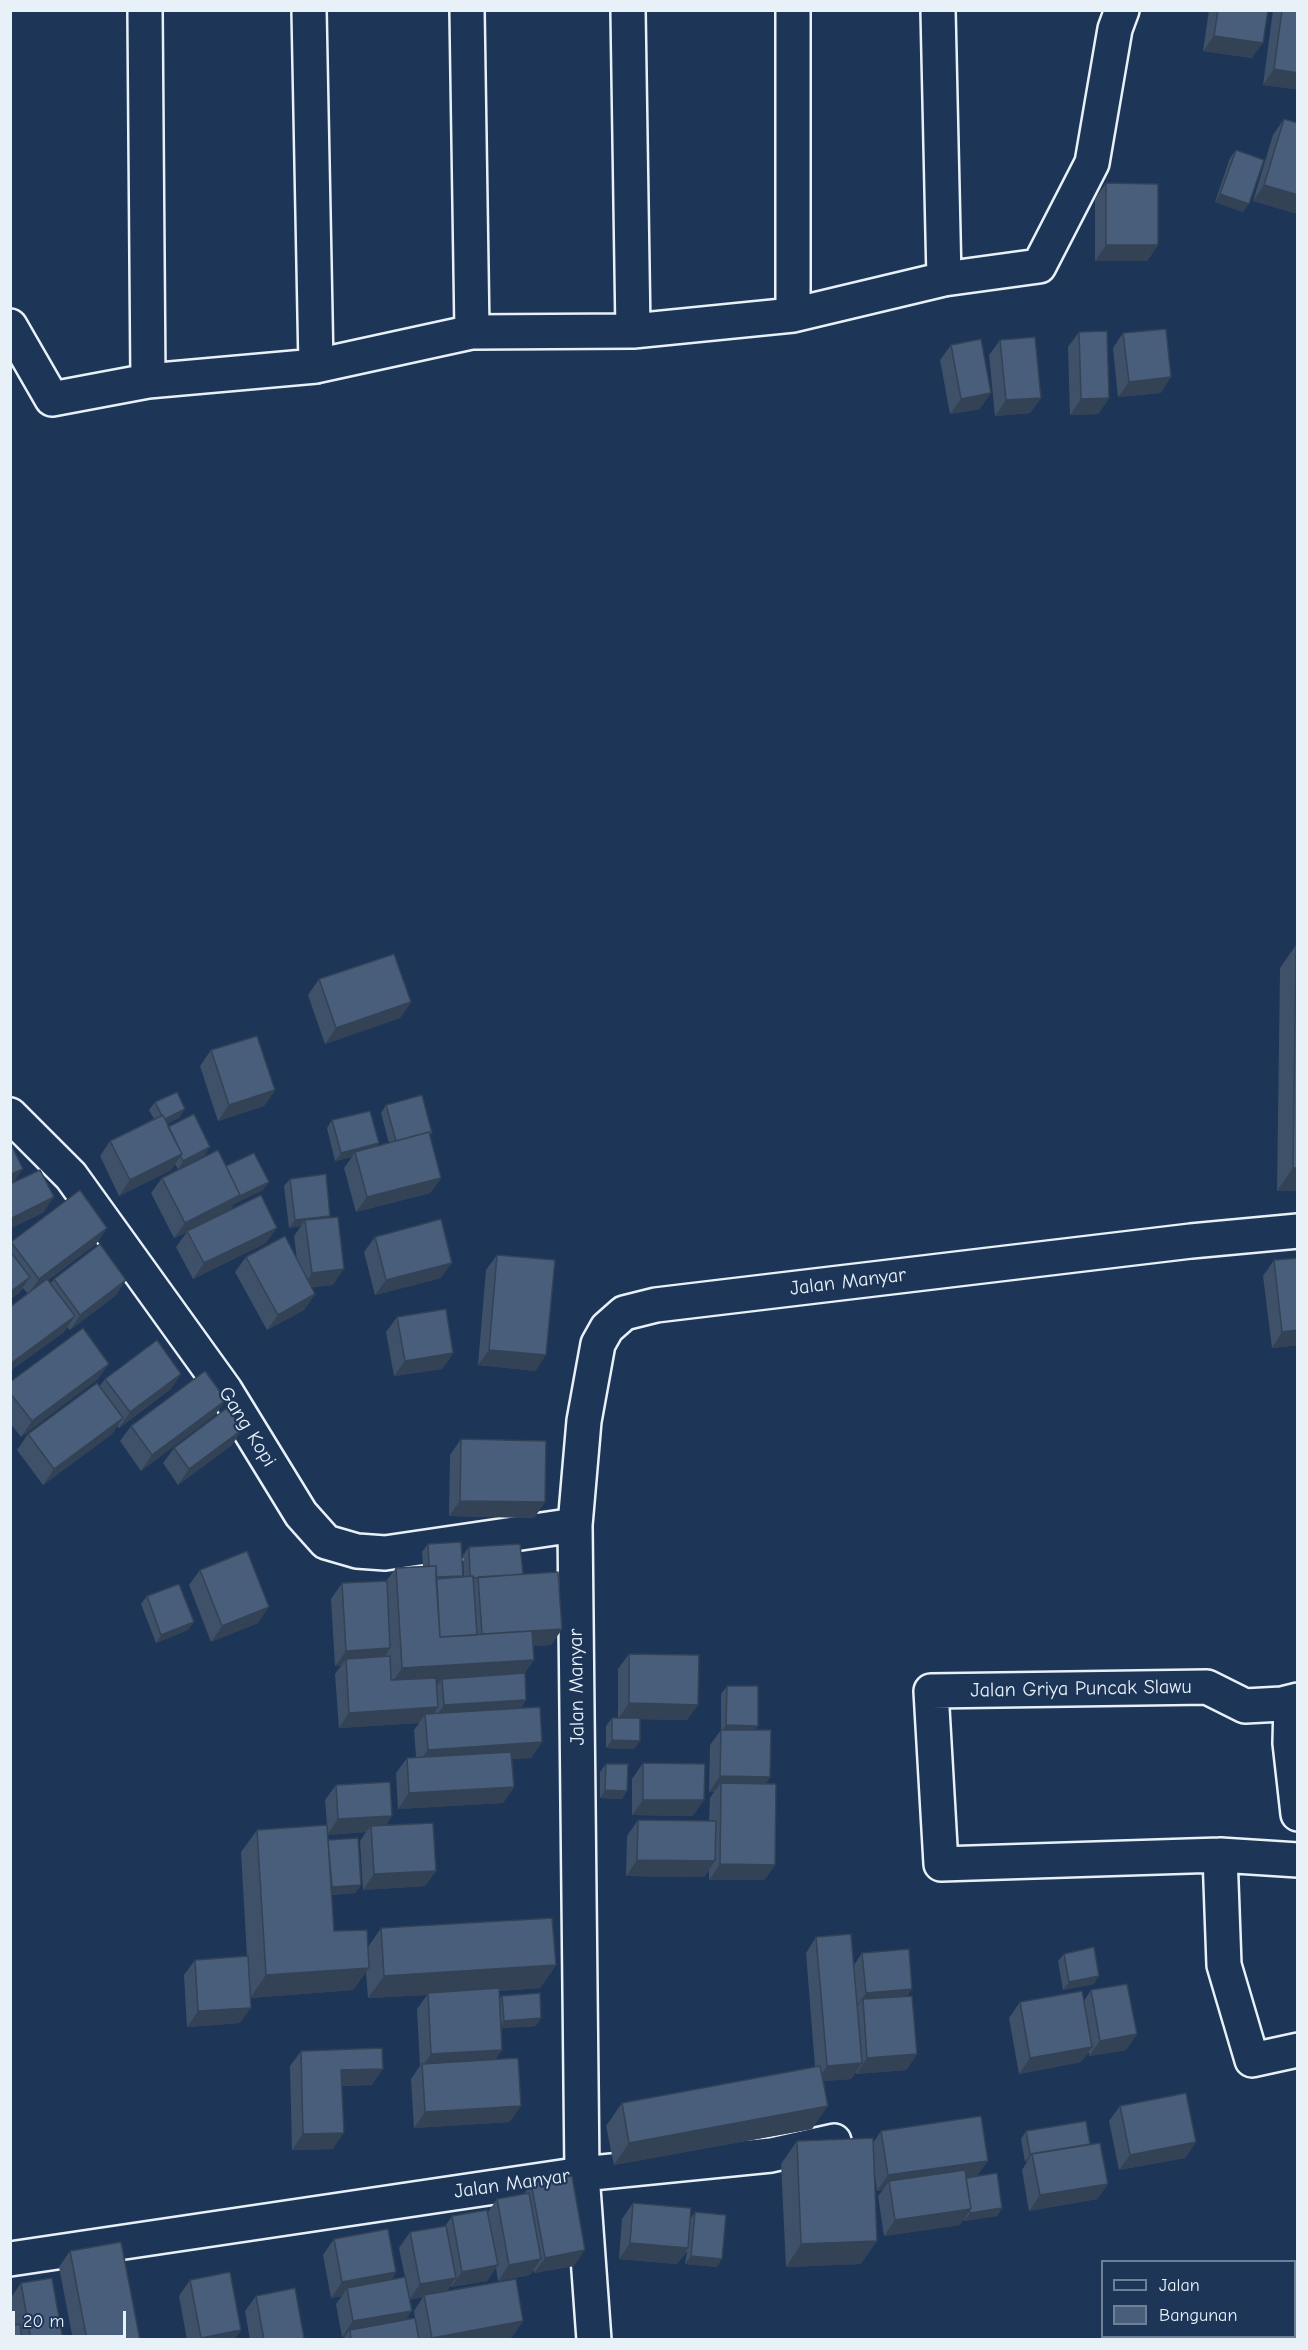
<!DOCTYPE html>
<style>
body{margin:0}
#map{position:relative;width:1308px;height:2350px;overflow:hidden;background:#1d3557;font-family:"Comic Neue",sans-serif}
canvas{display:block}
.frame{position:absolute;inset:0;border:12px solid #e8f1f8;pointer-events:none}
.legend{position:absolute;left:1101px;top:2260px;width:195px;height:78px;box-sizing:border-box;background:#1d3557;border:2px solid #6e8097;margin:0;padding:8px 10px;list-style:none;font-size:18px;color:#e8f1f8}
.legend li{display:flex;align-items:center;gap:12px;height:30px}
.legend b{width:30px;border:2px solid #6e8097}
.scale{position:absolute;left:12px;top:2311px;width:114px;height:27px;box-sizing:border-box;border:3px solid #e8f1f8;border-top:0;padding-left:8px;font-size:18px;line-height:21px;white-space:nowrap;color:#e8f1f8;-webkit-text-stroke:4px #1d3557;paint-order:stroke}
</style>
<div id="map">
<canvas width="1308" height="2350"></canvas>
<div class="frame"></div>
<ul class="legend">
<li><b style="height:8px;background:#1d3557"></b>Jalan</li>
<li><b style="height:16px;background:#495e7a"></b>Bangunan</li>
</ul>
<div class="scale">20 m</div>
</div>
<script>
const ctx = document.querySelector('canvas').getContext('2d');
ctx.lineJoin = 'round';
const shape = rows => new Path2D(rows.map(r => 'M' + r).join(''));
function trace(path, color, width, dash) { ctx.strokeStyle = color; ctx.lineWidth = width; ctx.lineCap = dash ? 'butt' : 'round'; ctx.setLineDash(dash || []); ctx.stroke(path); }
function fillPath(path, color) { ctx.fillStyle = color; ctx.fill(path, 'evenodd'); }
function label(font, color, halo, rows, align = 'center') {
  ctx.font = font + ' "Comic Neue",sans-serif'; ctx.lineWidth = 4.5; ctx.setLineDash([]); ctx.textBaseline = 'middle'; ctx.strokeStyle = halo; ctx.fillStyle = color; for (const [text, x, y, turn = 0] of rows) {
    ctx.save(); ctx.translate(x, y); ctx.rotate((+turn || 0) * Math.PI / 180); ctx.textAlign = isNaN(turn) ? turn : align; if (halo) ctx.strokeText(text, 0, 0); ctx.fillText(text, 0, 0); ctx.restore();
  }
}
const street = shape([
 [145,10,148,381],
 [309,10,316,366],
 [467,10,472,332],
 [628,10,633,331],
 [938,10,944,279],
 [793,315,793,10],
 [10,326,52,399,148,381,316,366,472,332,633,331,793,315,944,279,1039,266,1092,163,1115,29,1122,10],
 [10,1115,71,1176,225,1390,301,1514,326,1542,357,1551,385,1553,575,1525],
 [1298,1700,1282,1704,1245,1706,1207,1687,931,1691,941,1864,1220,1855,1298,1860],
 [1291,1702,1290,1743,1298,1814],
 [1220,1855,1224,1965,1252,2060,1298,2050],
 [10,2259,582,2174,771,2155,834,2141],
 [594,2340,582,2174,575,1525,584,1421,598,1344,607,1328,624,1313,656,1305,1191,1241,1298,1231]
]);
const wall = shape([
 [1209,10,1268,10,1252,58,1203,51],
 [1273,10,1298,10,1298,86,1295,89,1263,85],
 [1284,119,1298,123,1298,214,1253,201,1273,135],
 [1236,150,1243,212,1215,202,1230,158],
 [1106,183,1158,245,1147,261,1095,261,1095,199],
 [1079,332,1109,398,1098,414,1070,415,1068,347],
 [1123,333,1161,393,1118,397,1113,348],
 [1000,340,1041,398,1030,413,995,416,989,355],
 [951,345,980,409,950,414,940,360],
 [1296,945,1298,1191,1277,1191,1280,968],
 [319,979,411,1002,400,1018,325,1044,308,995],
 [211,1050,275,1090,264,1106,218,1121,200,1066],
 [155,1102,180,1117,167,1124,168,1127,205,1155,178,1169,175,1164,171,1170,119,1196,100,1156,110,1141,154,1119,149,1110],
 [386,1105,430,1136,441,1178,430,1193,356,1212,344,1168,352,1157,335,1161,327,1128,332,1120,376,1147,389,1143,381,1113],
 [226,1166,269,1182,263,1190,234,1204,230,1210,266,1243,193,1279,176,1247,187,1232,174,1238,151,1193,162,1178],
 [290,1179,329,1218,333,1285,312,1287,315,1294,304,1310,267,1330,235,1272,246,1257,297,1260,294,1236,301,1226,289,1228,284,1186],
 [107,1228,96,1244,48,1280,51,1283,54,1279,126,1280,115,1296,70,1330,67,1327,64,1332,10,1371,10,1307,28,1294,23,1288,19,1293,10,1299,10,1243,11,1242],
 [375,1237,441,1278,375,1295,364,1252],
 [497,1255,536,1371,478,1365,486,1270],
 [1298,1258,1298,1345,1272,1348,1263,1276,1274,1260],
 [397,1317,453,1353,442,1369,394,1376,386,1332],
 [98,1379,21,1437,10,1423,10,1382],
 [105,1379,171,1389,119,1428,117,1426,112,1434,43,1485,17,1450,28,1434,99,1387],
 [215,1415,141,1471,120,1441,131,1426],
 [461,1439,545,1502,534,1518,449,1516,450,1455],
 [232,1445,178,1485,163,1463,174,1448],
 [428,1544,463,1577,464,1577,463,1555,469,1547,522,1575,562,1629,551,1645,533,1646,534,1660,524,1673,526,1700,521,1708,542,1742,531,1758,512,1759,514,1787,503,1803,398,1809,396,1773,407,1758,416,1757,414,1730,419,1723,339,1728,335,1674,341,1666,335,1666,331,1599,342,1583,386,1581,396,1568,423,1566,422,1552],
 [200,1570,258,1623,211,1642,189,1585],
 [147,1596,188,1630,156,1643,141,1604],
 [629,1654,687,1720,640,1719,634,1749,606,1748,606,1726,612,1718,618,1718,618,1669],
 [727,1686,758,1726,755,1730,770,1777,766,1783,775,1865,764,1880,709,1880,709,1870,704,1877,626,1876,627,1836,638,1820,709,1821,710,1798,714,1792,709,1792,710,1745,721,1730,721,1694],
 [643,1763,693,1816,632,1815,632,1779],
 [606,1764,622,1799,600,1798,600,1772],
 [336,1785,392,1816,386,1825,436,1871,425,1886,363,1890,360,1841,366,1832,328,1835,328,1840,361,1885,355,1893,332,1895,334,1931,368,1947,381,1928,556,1965,540,1988,499,1991,499,1999,502,1996,536,2026,501,2028,496,2060,510,2122,414,2128,411,2079,420,2066,417,2009,427,1995,368,1998,366,1972,353,1990,251,1998,240,2023,187,2027,184,1975,195,1960,247,1956,241,1852,257,1830,327,1825,325,1800],
 [816,1937,854,1965,862,1953,912,1989,907,1996,917,2054,906,2070,856,2074,856,2072,851,2079,823,2081,812,2129,614,2165,606,2126,622,2103,815,2067,806,1953],
 [1064,1954,1094,1984,1063,1990,1058,1961],
 [1091,1990,1137,2034,1126,2050,1089,2056,1089,2052,1081,2062,1019,2074,1009,2018,1020,2002,1084,2001],
 [301,2051,372,2085,342,2086,333,2149,292,2150,290,2066],
 [1120,2106,1196,2142,1185,2158,1119,2170,1109,2121],
 [881,2131,977,2176,1002,2208,997,2216,964,2221,964,2218,960,2225,884,2236,878,2196,883,2190,877,2191,874,2168,861,2264,786,2267,781,2164,797,2141,873,2143],
 [1026,2131,1090,2144,1108,2184,1097,2199,1029,2211,1022,2170,1027,2162,1025,2162,1021,2139],
 [531,2183,574,2266,534,2273,534,2270,530,2275,498,2281,496,2268,487,2281,451,2287,451,2285,446,2292,523,2321,512,2337,498,2340,343,2340,345,2336,342,2337,336,2304,342,2296,331,2298,323,2255,334,2239,396,2272,391,2280,405,2277,399,2248,410,2232,445,2226,452,2216,488,2212,497,2199,524,2194],
 [423,2297,414,2311,415,2318,405,2319,409,2300],
 [633,2203,691,2218,695,2212,717,2267,685,2264,687,2251,677,2264,619,2259,622,2219],
 [70,2251,140,2340,73,2340,59,2267],
 [190,2280,241,2330,234,2340,187,2340,179,2296],
 [21,2283,63,2340,10,2340,15,2325,10,2299],
 [256,2296,303,2340,250,2340,245,2311]
]);
const shadedWall = shape([
 [1214,36,1263,43,1252,58,1203,51],
 [1274,69,1298,73,1298,86,1295,89,1263,85],
 [1264,185,1298,195,1298,214,1253,201],
 [1220,194,1249,204,1243,212,1215,202],
 [1106,245,1158,245,1147,261,1095,261],
 [1171,377,1161,393,1118,397,1129,382],
 [991,393,980,409,950,414,961,399],
 [1041,398,1030,413,995,416,1006,400],
 [1109,398,1098,414,1070,415,1081,399],
 [411,1002,400,1018,325,1044,336,1028],
 [275,1090,264,1106,218,1121,229,1105],
 [185,1109,180,1117,158,1128,164,1120],
 [379,1143,373,1151,355,1152,352,1157,335,1161,341,1153],
 [210,1147,205,1155,178,1169,183,1161],
 [182,1154,171,1170,119,1196,130,1180],
 [1293,1168,1298,1168,1298,1191,1277,1191],
 [23,1169,12,1184,10,1185,10,1175],
 [441,1178,430,1193,356,1212,367,1197],
 [269,1182,263,1190,234,1204,230,1211,174,1238,185,1223],
 [54,1197,43,1213,10,1229,10,1219],
 [330,1216,325,1224,305,1220,301,1226,289,1228,295,1220],
 [107,1228,96,1244,28,1294,39,1279],
 [277,1228,266,1243,193,1279,204,1263],
 [452,1263,441,1278,375,1295,386,1280],
 [344,1269,333,1285,301,1289,312,1273],
 [30,1277,19,1293,10,1299,10,1292],
 [126,1280,115,1296,70,1330,80,1315],
 [315,1294,304,1310,267,1330,278,1315],
 [75,1316,64,1332,10,1371,10,1364],
 [1298,1330,1298,1345,1272,1348,1282,1332],
 [489,1350,546,1355,536,1371,478,1365],
 [453,1353,442,1369,394,1376,405,1361],
 [109,1364,98,1379,21,1437,32,1421],
 [181,1374,171,1389,119,1428,130,1412],
 [226,1400,215,1415,141,1471,152,1455],
 [123,1418,112,1434,43,1485,54,1469],
 [243,1429,232,1445,178,1485,189,1469],
 [460,1501,545,1502,534,1518,449,1516],
 [269,1607,258,1623,211,1642,222,1626],
 [194,1622,188,1630,156,1643,161,1635],
 [562,1629,551,1645,471,1650,482,1634],
 [390,1648,380,1664,346,1659,341,1666,335,1666,346,1651],
 [534,1660,518,1683,442,1679,436,1688,386,1691,402,1668],
 [526,1700,515,1716,433,1721,444,1705],
 [629,1703,698,1705,687,1720,618,1719],
 [438,1707,427,1723,425,1714,419,1723,339,1728,349,1713],
 [726,1725,758,1726,752,1734,721,1733],
 [612,1740,640,1741,634,1749,606,1748],
 [542,1742,531,1758,417,1765,428,1750],
 [720,1776,770,1777,759,1793,721,1783,714,1792,709,1792],
 [514,1787,503,1803,398,1809,409,1793],
 [605,1790,627,1791,622,1799,600,1798],
 [643,1800,704,1800,693,1816,632,1815],
 [392,1816,381,1832,371,1826,366,1832,327,1835,338,1819],
 [637,1860,715,1861,704,1877,626,1876],
 [720,1864,775,1865,764,1880,709,1880],
 [436,1871,425,1886,363,1890,374,1874],
 [361,1885,355,1893,324,1895,330,1887],
 [556,1965,540,1988,428,1995,428,1993,427,1995,368,1998,384,1976],
 [369,1968,353,1990,250,1998,266,1975],
 [1099,1976,1094,1984,1063,1990,1069,1982],
 [912,1989,901,2005,863,1999,856,2009,855,2009,866,1993],
 [251,2008,240,2023,187,2027,198,2011],
 [541,2018,536,2026,498,2029,504,2021],
 [1137,2034,1126,2050,1089,2056,1100,2041],
 [1092,2047,1081,2062,1019,2074,1030,2058],
 [502,2050,491,2066,422,2067,431,2054],
 [917,2054,906,2070,856,2074,867,2058],
 [862,2063,851,2079,816,2082,827,2066],
 [383,2069,372,2085,330,2086,341,2070],
 [521,2106,510,2122,414,2128,425,2112],
 [828,2106,812,2129,614,2165,629,2143],
 [344,2133,333,2149,292,2150,303,2134],
 [1196,2142,1185,2158,1119,2170,1130,2155],
 [1030,2154,1032,2154,1027,2162,1025,2162],
 [988,2161,977,2176,890,2189,889,2181,883,2190,877,2191,888,2175],
 [1108,2184,1097,2199,1029,2211,1040,2195],
 [1002,2208,997,2216,964,2221,970,2213],
 [971,2209,960,2225,884,2236,895,2220],
 [877,2241,861,2264,786,2267,801,2244],
 [630,2243,688,2248,677,2264,619,2259],
 [585,2250,574,2266,534,2273,545,2258],
 [691,2256,722,2259,717,2267,685,2264],
 [541,2259,530,2275,498,2281,509,2265],
 [498,2265,487,2281,451,2287,462,2272],
 [396,2272,385,2288,347,2288,342,2296,331,2298,342,2282],
 [456,2278,445,2294,424,2295,423,2297,409,2300,420,2284],
 [412,2311,401,2326,350,2330,345,2336,342,2337,353,2321],
 [523,2321,512,2337,498,2340,431,2340,432,2338],
 [241,2330,234,2340,200,2340,201,2338]
]);
const building = shape([
 [1218,10,1268,10,1263,43,1214,36,1218,10],
 [1282,10,1298,10,1298,73,1274,69,1282,10],
 [1284,119,1298,123,1298,195,1264,185,1284,119],
 [1236,150,1264,160,1249,204,1220,194,1236,150],
 [1106,183,1158,184,1158,245,1106,245,1106,183],
 [1166,329,1171,377,1129,382,1123,333,1166,329],
 [1107,331,1109,398,1081,399,1079,332,1107,331],
 [1035,337,1041,398,1006,400,1000,340,1035,337],
 [981,339,991,393,961,399,951,345,981,339],
 [1296,945,1298,945,1298,1168,1293,1168,1296,945],
 [394,954,411,1002,336,1028,319,979,394,954],
 [257,1036,275,1090,229,1105,211,1050,257,1036],
 [177,1092,185,1109,165,1119,163,1115,162,1116,155,1102,177,1092],
 [422,1095,432,1133,430,1134,429,1132,396,1141,386,1105,422,1095],
 [370,1111,379,1143,341,1153,332,1120,370,1111],
 [194,1114,210,1147,183,1161,180,1155,182,1154,168,1127,194,1114],
 [163,1115,182,1154,130,1180,110,1141,163,1115],
 [429,1132,441,1178,367,1197,355,1152,429,1132],
 [10,1142,23,1169,10,1175,10,1142],
 [218,1150,240,1195,185,1223,162,1178,218,1150],
 [254,1153,269,1182,240,1196,240,1195,226,1166,254,1153],
 [40,1170,54,1197,10,1219,10,1184,40,1170],
 [326,1174,330,1216,295,1220,290,1179,326,1174],
 [80,1190,107,1228,39,1279,11,1242,80,1190],
 [261,1195,277,1228,204,1263,187,1231,261,1195],
 [338,1217,344,1269,312,1273,305,1220,338,1217],
 [441,1219,452,1263,386,1280,375,1237,441,1219],
 [285,1236,315,1294,278,1315,246,1257,285,1236],
 [100,1244,126,1280,80,1315,54,1279,100,1244],
 [10,1251,30,1277,10,1292,10,1251],
 [497,1255,555,1260,546,1355,489,1350,497,1255],
 [1298,1258,1298,1330,1282,1332,1274,1260,1298,1258],
 [47,1279,75,1316,10,1364,10,1307,47,1279],
 [446,1309,453,1353,405,1361,397,1317,446,1309],
 [83,1328,109,1364,32,1421,10,1393,10,1382,83,1328],
 [157,1340,181,1374,130,1412,105,1379,157,1340],
 [205,1371,226,1400,152,1455,131,1426,205,1371],
 [97,1383,123,1418,54,1469,28,1434,97,1383],
 [227,1408,243,1429,189,1469,174,1448,227,1408],
 [461,1439,546,1441,545,1502,460,1501,461,1439],
 [461,1542,463,1576,436,1577,436,1566,429,1566,428,1544,461,1542],
 [520,1544,523,1574,474,1578,473,1576,470,1576,469,1547,520,1544],
 [247,1551,269,1607,222,1626,200,1570,247,1551],
 [436,1566,440,1637,532,1631,534,1660,402,1668,396,1568,436,1566],
 [558,1572,562,1629,482,1634,478,1577,558,1572],
 [473,1576,477,1635,440,1637,436,1579,473,1576],
 [387,1581,390,1648,346,1651,342,1583,387,1581],
 [179,1584,194,1622,161,1635,147,1596,179,1584],
 [629,1654,699,1655,698,1705,629,1703,629,1654],
 [390,1656,391,1680,436,1678,438,1707,349,1713,346,1659,390,1656],
 [525,1673,526,1700,444,1705,442,1679,525,1673],
 [727,1686,758,1686,758,1726,726,1725,727,1686],
 [540,1707,542,1742,428,1750,425,1714,540,1707],
 [612,1718,640,1718,640,1741,612,1740,612,1718],
 [721,1730,771,1730,770,1777,720,1776,721,1730],
 [511,1752,514,1787,409,1793,407,1758,511,1752],
 [643,1763,705,1764,704,1800,643,1800,643,1763],
 [606,1764,628,1764,627,1791,605,1790,606,1764],
 [390,1782,392,1816,338,1819,336,1785,390,1782],
 [721,1783,776,1784,775,1865,720,1864,721,1783],
 [638,1820,716,1821,715,1861,637,1860,638,1820],
 [433,1823,436,1871,374,1874,371,1826,433,1823],
 [327,1825,334,1931,367,1930,369,1968,266,1975,257,1830,327,1825],
 [358,1838,361,1885,332,1887,328,1840,358,1838],
 [552,1918,556,1965,384,1976,381,1928,552,1918],
 [851,1934,862,2063,827,2066,816,1937,851,1934],
 [1094,1947,1099,1976,1069,1982,1064,1954,1094,1947],
 [909,1949,912,1989,866,1993,862,1953,909,1949],
 [248,1956,251,2008,198,2011,195,1960,248,1956],
 [1127,1984,1137,2034,1100,2041,1091,1990,1127,1984],
 [499,1988,502,2050,431,2054,428,1993,499,1988],
 [1082,1991,1092,2047,1030,2058,1020,2002,1082,1991],
 [540,1993,541,2018,504,2021,502,1996,540,1993],
 [912,1996,917,2054,867,2058,863,1999,912,1996],
 [382,2048,383,2069,341,2070,344,2133,303,2134,301,2051,382,2048],
 [518,2058,521,2106,425,2112,422,2064,518,2058],
 [820,2066,828,2106,629,2143,622,2103,820,2066],
 [1186,2093,1196,2142,1130,2155,1120,2106,1186,2093],
 [981,2116,988,2161,888,2175,881,2131,981,2116],
 [1086,2121,1090,2144,1030,2154,1026,2131,1086,2121],
 [873,2138,877,2241,801,2244,797,2141,873,2138],
 [1100,2143,1108,2184,1040,2195,1032,2154,1100,2143],
 [965,2170,971,2209,895,2220,889,2181,965,2170],
 [997,2173,1002,2208,970,2213,969,2209,971,2209,966,2178,997,2173],
 [572,2176,585,2250,545,2258,531,2183,572,2176],
 [529,2193,541,2259,509,2265,497,2199,529,2193],
 [633,2203,691,2208,688,2248,630,2243,633,2203],
 [487,2210,498,2265,462,2272,452,2216,487,2210],
 [695,2212,726,2215,722,2259,691,2256,695,2212],
 [446,2226,456,2278,420,2284,410,2232,446,2226],
 [388,2229,396,2272,342,2282,334,2239,388,2229],
 [121,2242,140,2340,87,2340,70,2251,121,2242],
 [230,2272,241,2330,201,2338,190,2280,230,2272],
 [405,2277,412,2311,353,2321,347,2288,405,2277],
 [52,2278,63,2340,31,2340,21,2283,52,2278],
 [516,2279,523,2321,432,2338,424,2295,516,2279],
 [295,2288,304,2338,297,2340,264,2340,256,2296,295,2288],
 [415,2318,419,2340,351,2340,350,2330,415,2318],
 [20,2324,22,2340,10,2340,10,2326,20,2324]
]);
const streetNames = [
 ["Jalan Manyar",848,1282,-7],
 ["Gang Kopi",247,1427,58],
 ["Jalan Manyar",577,1687,-91],
 ["Jalan Griya Puncak Slawu",1081,1689,-1],
 ["Jalan Manyar",512,2184,-8]
];
trace(street, '#e8f1f8', 38);
trace(street, '#1d3557', 33);
fillPath(wall, '#3f5169');
fillPath(shadedWall, '#334255');
fillPath(building, '#495e7a');
trace(building, '#334255', 1.5);
label('20px', '#e8f1f8', '#1d3557', streetNames);
</script>
